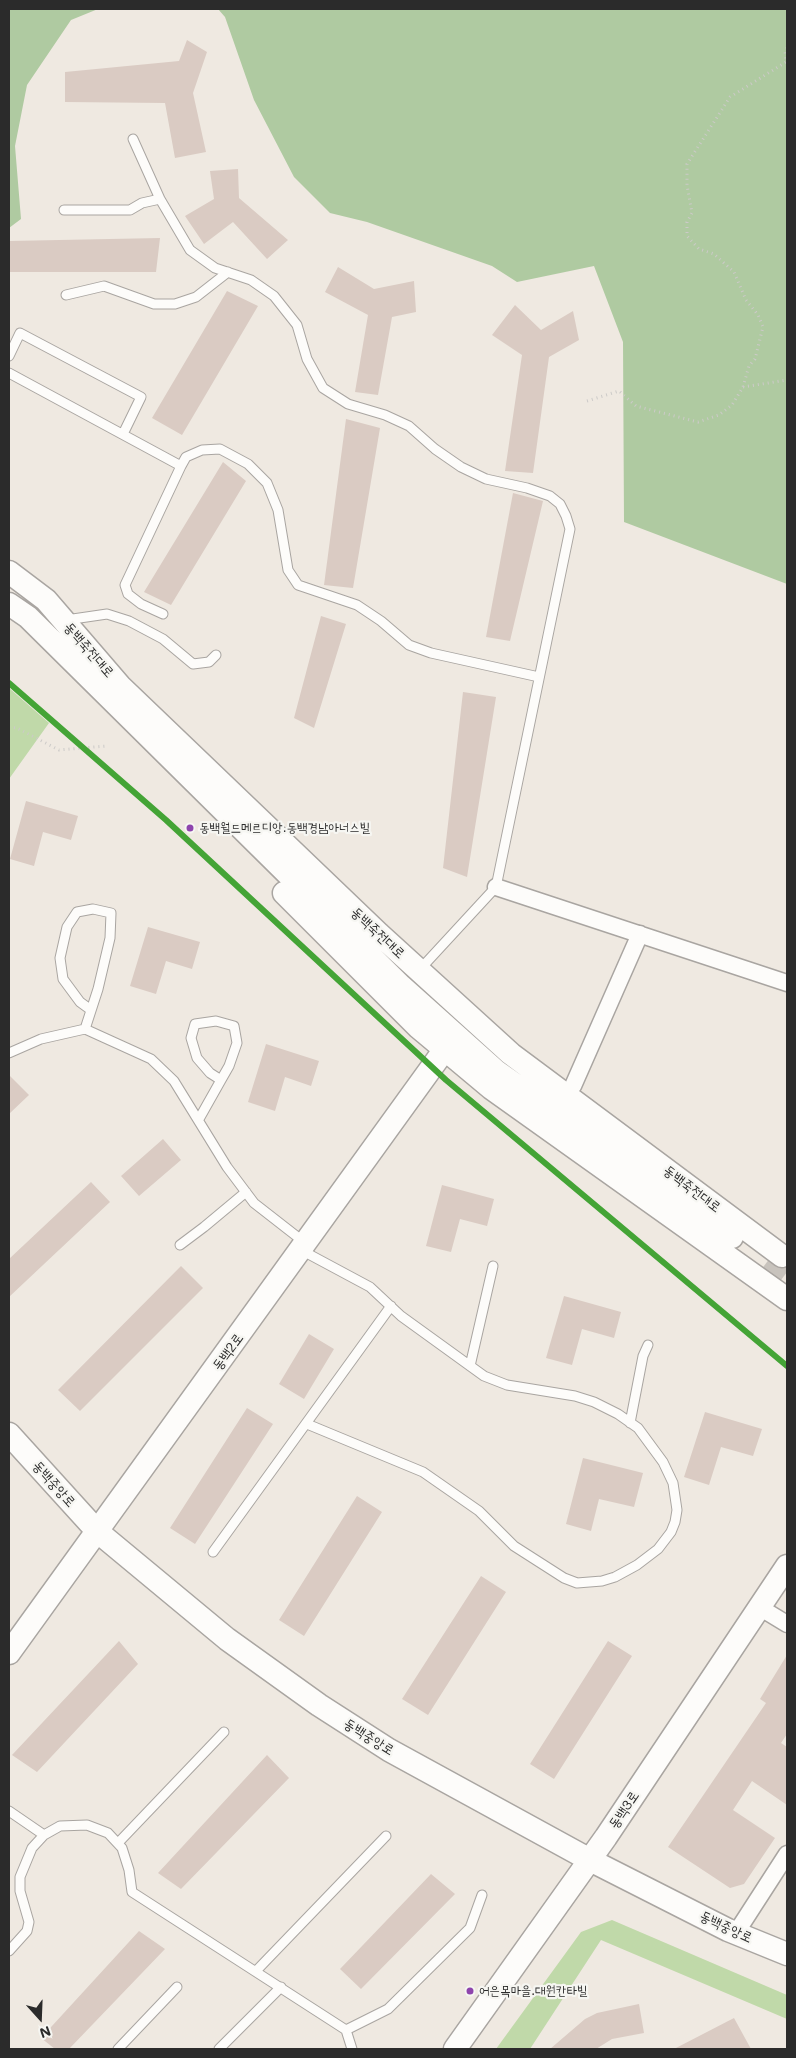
<!DOCTYPE html>
<meta charset="utf-8">
<style>
body{margin:0}
#map{position:relative;width:796px;height:2058px;overflow:hidden;background:#efe9e1;font-family:Mali,sans-serif}
canvas{display:block}
.frame{position:absolute;inset:0;border:10px solid #2b2b2b;pointer-events:none}
.north{position:absolute;left:15px;top:1993px;width:50px;height:50px;-webkit-text-stroke:4px #f6f6f2;paint-order:stroke;rotate:160deg;font-size:14px;font-weight:700;line-height:20px;text-align:center;color:#2b2b2b}
.north::after{content:'';display:block;margin:auto;width:18px;height:22px;background:#2b2b2b;clip-path:polygon(50% 0,100% 100%,50% 72%,0 100%)}
</style>
<div id="map">
<canvas width="796" height="2058"></canvas>
<div class="frame"></div>
<div class="north">N</div>
</div>
<script>
const ctx = document.querySelector('canvas').getContext('2d');
ctx.lineJoin = 'round';
function fillPath(path, color) { ctx.fillStyle = color; ctx.fill(path, 'evenodd'); }
const shape = rows => new Path2D(rows.map(r => 'M' + r).join(''));
function trace(path, color, width, dash) { ctx.strokeStyle = color; ctx.lineWidth = width; ctx.lineCap = dash ? 'butt' : 'round'; ctx.setLineDash(dash || []); ctx.stroke(path); }
function label(font, color, halo, rows, align = 'center') {
  ctx.font = font + ' Mali,"Poor Story",sans-serif'; ctx.lineWidth = 4.5; ctx.setLineDash([]); ctx.textBaseline = 'middle'; ctx.strokeStyle = halo; ctx.fillStyle = color; for (const [text, x, y, turn = 0] of rows) {
    ctx.save(); ctx.translate(x, y); ctx.rotate((+turn || 0) * Math.PI / 180); ctx.textAlign = isNaN(turn) ? turn : align; if (halo) ctx.strokeText(text, 0, 0); ctx.fillText(text, 0, 0); ctx.restore();
  }
}
const green = shape([
 [9,688,49,723,9,779],
 [612,1920,787,1995,787,2019,601,1940,530,2049,496,2049,581,1932]
]);
const forest = shape([
 [9,9,98,9,71,20,27,85,15,146,21,219,9,228],
 [218,9,787,9,787,584,624,522,623,342,594,266,517,282,492,266,367,222,330,213,294,177,254,100,225,17]
]);
const building = shape([
 [187,40,207,52,193,93,206,152,175,158,165,103,65,102,65,72,179,61],
 [238,169,239,198,288,240,267,259,233,222,204,244,185,216,214,199,210,171],
 [160,238,156,272,9,272,9,241],
 [338,267,374,289,414,281,416,312,392,317,378,395,355,392,368,315,325,292],
 [227,291,258,306,182,435,152,418],
 [515,305,541,330,573,311,579,340,549,357,533,473,505,471,522,355,492,335],
 [346,419,380,428,353,588,324,585],
 [223,462,246,481,171,605,144,592],
 [513,493,543,501,510,641,486,637],
 [321,616,346,624,314,728,294,718],
 [463,692,496,697,467,877,443,868],
 [26,801,78,816,71,840,43,832,34,866,10,859],
 [148,927,200,942,192,969,166,961,156,994,130,986],
 [266,1044,319,1061,311,1086,285,1077,275,1111,248,1102],
 [9,1075,29,1095,9,1114],
 [163,1139,181,1160,139,1196,121,1176],
 [91,1182,110,1202,9,1297,9,1259],
 [442,1185,494,1199,487,1226,460,1219,451,1252,426,1246],
 [181,1266,203,1288,80,1411,58,1390],
 [564,1296,621,1312,614,1338,582,1329,572,1365,546,1358],
 [309,1334,334,1349,304,1399,279,1384],
 [247,1408,273,1424,195,1544,170,1528],
 [705,1412,762,1429,753,1456,721,1447,709,1485,684,1477],
 [583,1458,643,1473,634,1507,599,1499,591,1531,566,1524],
 [357,1496,382,1512,304,1636,279,1620],
 [481,1576,506,1592,428,1715,402,1699],
 [119,1641,138,1664,37,1772,12,1755],
 [608,1641,632,1656,554,1779,530,1764],
 [787,1655,787,1734,781,1743,787,1747,787,1805,752,1781,733,1810,775,1838,744,1884,730,1888,668,1847,766,1703,760,1699],
 [267,1755,289,1778,181,1889,158,1873],
 [431,1874,455,1894,361,1989,340,1969],
 [139,1931,165,1949,69,2049,55,2049,41,2038],
 [639,2004,644,2033,612,2039,596,2049,550,2049,585,2019,597,2013],
 [734,2018,751,2049,674,2049]
]);
const secondaryTunnel = shape([
 [767,1262,787,1277]
]);
const path = shape([
 [743,387,787,380],
 [587,401,619,391,636,406,698,422,719,415,732,405,743,387,749,366,755,359,763,327,758,315,746,300,734,272,714,254,699,249,687,236,687,222,692,213,687,185,687,164,730,97,786,62,785,51,787,48],
 [9,727,17,728,59,750,106,746]
]);
const lane = shape([
 [133,139,160,199],
 [64,210,130,210,142,203,160,199,190,250,215,268,251,280,274,296,297,325,307,359,323,388,348,404,385,415,409,426,435,449,461,467,486,479,527,488,550,496,560,504,566,516,570,529,496,887,424,965],
 [66,295,104,286,154,304,175,304,196,297,228,272],
 [9,356,20,333,141,397,123,434],
 [9,373,181,466,186,457,202,450,220,449,248,464,267,483,278,510,288,570,298,585,357,605,381,621,409,645,431,653,539,677],
 [163,614,141,604,128,594,125,585,181,466],
 [66,620,107,614,129,621,163,639,193,664,209,662,216,655],
 [85,1029,98,989,110,938,111,913,93,909,77,912,67,927,60,958,63,979,80,1002,91,1010],
 [9,1053,41,1039,85,1029,151,1059,174,1081,227,1167,254,1203,304,1242],
 [199,1119,221,1080,229,1066,237,1043,234,1026,216,1021,195,1024,191,1038,197,1058,210,1073,221,1080],
 [180,1245,204,1227,246,1192],
 [301,1250,370,1287,401,1316,484,1376,507,1385,575,1396,594,1402,618,1414,638,1428,663,1462,673,1483,677,1510,675,1522,671,1532,658,1549,637,1565,615,1577,602,1581,577,1583,564,1578,514,1546,479,1511,423,1472,307,1424],
 [470,1366,493,1266],
 [630,1423,643,1356,648,1345],
 [213,1552,391,1306],
 [9,1811,44,1835,60,1826,87,1825,108,1833,122,1848,129,1870,132,1892,346,2030,352,2049],
 [118,1843,224,1732],
 [9,1951,27,1931,29,1922,20,1891,20,1877,32,1848,44,1835],
 [256,1971,386,1836],
 [346,2030,388,2009,470,1928,482,1895],
 [118,2049,177,1987],
 [219,2049,281,1987]
]);
const street = shape([
 [496,887,787,983],
 [573,1086,640,934],
 [759,1607,787,1624],
 [736,1933,787,1854]
]);
const secondary = shape([
 [9,572,46,600,120,686,379,934,511,1054,782,1256],
 [9,604,28,617,401,986,496,1071,732,1237],
 [284,893,418,1027,491,1088,787,1299],
 [9,1434,98,1532,227,1639,319,1705,389,1750,590,1860,728,1930,787,1954],
 [9,1653,445,1049],
 [455,2049,606,1837,787,1566]
]);
const rail1 = shape([
 [9,683,166,820,446,1080,787,1366]
]);
const markers = [
 [190,828,4.5,"#8e44ad"],
 [470,1991,4.5,"#8e44ad"]
];
const busNames = [
 ["동백월드메르디앙.동백경남아너스빌",199,828],
 ["어은목마을.대원칸타빌",479,1991]
];
const streetNames = [
 ["동백죽전대로",89,650,49],
 ["동백죽전대로",378,933,43],
 ["동백죽전대로",692,1189,37],
 ["동백2로",228,1352,-54],
 ["동백중앙로",54,1484,48],
 ["동백중앙로",369,1737,32],
 ["동백3로",624,1810,-56],
 ["동백중앙로",726,1927,25]
];
fillPath(green, '#c0d9a9');
fillPath(forest, '#afcaa1');
fillPath(building, '#dacbc3');
trace(secondaryTunnel, '#c8c3bd', 22, [22, 11]);
trace(lane, '#a9a5a1', 11);
trace(street, '#a9a5a1', 19);
trace(secondary, '#a9a5a1', 25);
trace(path, '#cccac8', 3, [1, 4]);
trace(lane, '#fdfcfa', 9);
trace(street, '#fdfcfa', 16);
trace(secondary, '#fdfcfa', 22);
trace(rail1, '#44a436', 6);
for (const [x, y, r, color] of markers) { const dot = new Path2D(); dot.arc(x, y, r, 0, 2 * Math.PI); ctx.fillStyle = color; ctx.fill(dot); trace(dot, '#f6f6f2', 2); }
label('13px', '#2b2b2b', '#f6f6f2', busNames, 'left');
label('14px', '#2b2b2b', '#f6f6f2', streetNames);
</script>
